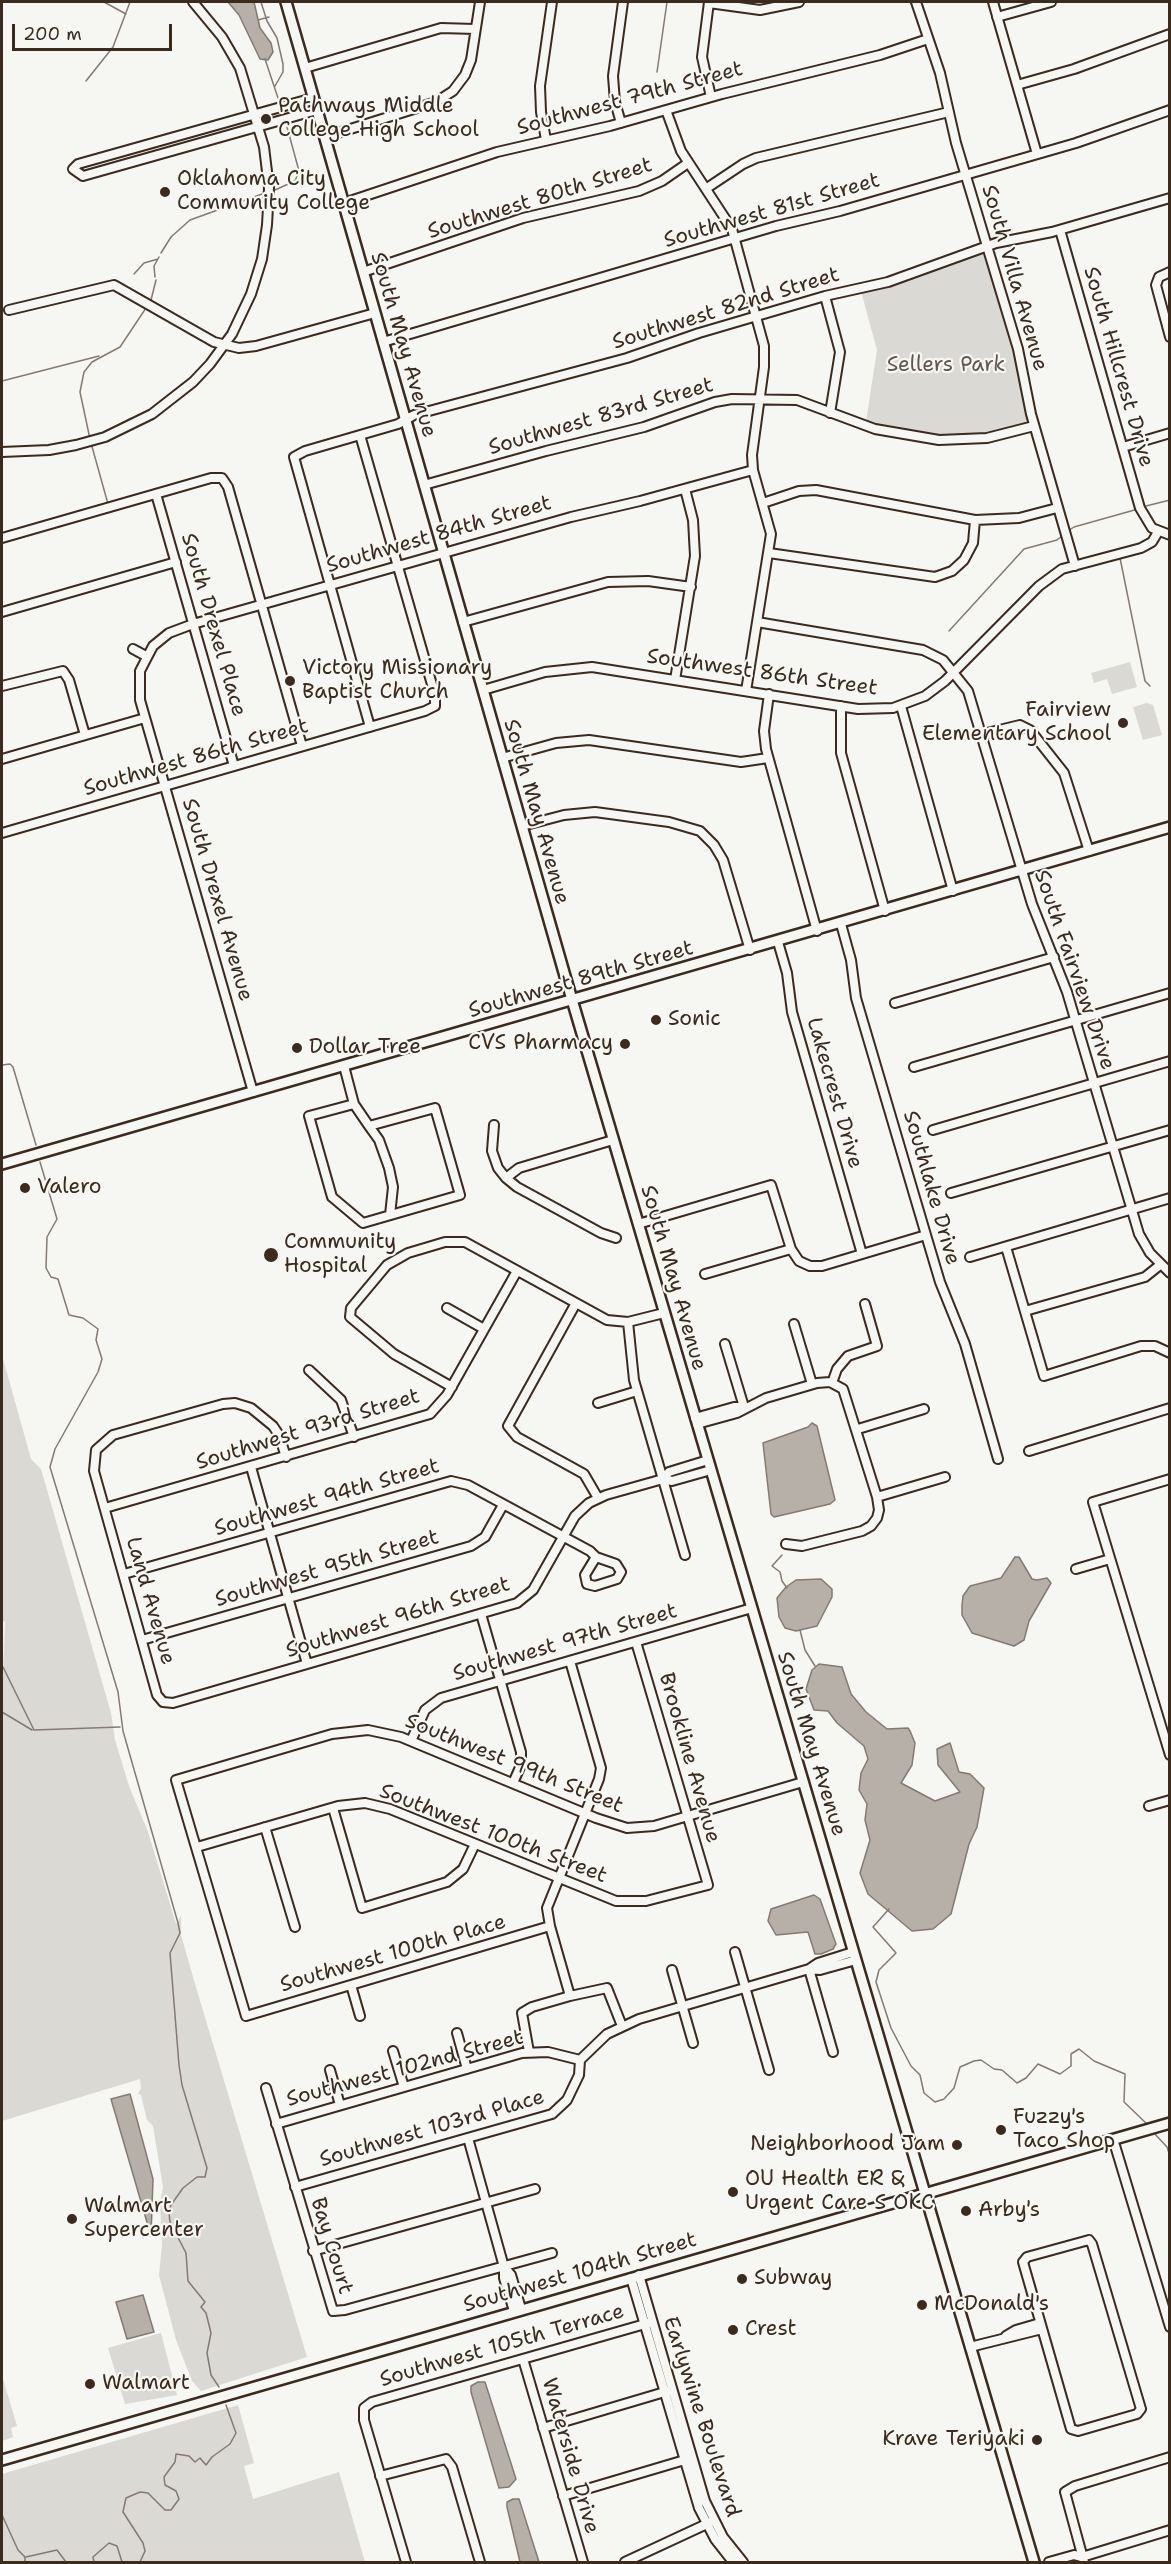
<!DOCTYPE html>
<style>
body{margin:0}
#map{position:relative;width:1171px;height:2564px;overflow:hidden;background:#f6f6f2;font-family:"Shantell Sans",sans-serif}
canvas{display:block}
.frame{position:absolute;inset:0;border:3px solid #3b2a1e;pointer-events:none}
.scale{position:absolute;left:12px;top:24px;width:160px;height:27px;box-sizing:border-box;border:3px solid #3b2a1e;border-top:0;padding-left:8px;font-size:18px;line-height:21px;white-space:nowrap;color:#3b2a1e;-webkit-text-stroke:4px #f6f6f2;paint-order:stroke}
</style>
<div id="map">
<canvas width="1171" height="2564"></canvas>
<div class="frame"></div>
<div class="scale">200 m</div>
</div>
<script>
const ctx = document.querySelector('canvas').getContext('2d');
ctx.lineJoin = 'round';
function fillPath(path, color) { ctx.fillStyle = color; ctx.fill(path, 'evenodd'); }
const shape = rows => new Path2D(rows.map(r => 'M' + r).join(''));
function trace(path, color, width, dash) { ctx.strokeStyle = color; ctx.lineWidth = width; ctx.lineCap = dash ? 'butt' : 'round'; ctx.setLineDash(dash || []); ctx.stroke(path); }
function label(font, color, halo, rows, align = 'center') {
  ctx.font = font + ' "Shantell Sans",sans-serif'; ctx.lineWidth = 4.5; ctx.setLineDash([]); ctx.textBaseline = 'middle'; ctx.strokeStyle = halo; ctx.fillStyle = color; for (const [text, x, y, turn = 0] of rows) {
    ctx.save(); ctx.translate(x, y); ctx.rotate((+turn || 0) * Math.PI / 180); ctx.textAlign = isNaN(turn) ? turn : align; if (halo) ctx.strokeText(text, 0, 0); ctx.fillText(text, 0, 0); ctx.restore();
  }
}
const green = shape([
 [981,252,986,252,1016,353,1029,422,996,434,951,437,866,422,877,350,861,291,900,282],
 [1130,662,1137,687,1112,694,1107,679,1094,683,1091,673],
 [1147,703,1153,705,1162,735,1143,740,1133,707],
 [2,1355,31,1459,41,1469,111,1713,115,1740,129,1786,148,1832,176,1924,181,1916,181,1935,195,1984,307,2357,201,2391,192,2381,176,2340,159,2275,162,2245,160,2202,163,2187,153,2126,147,2120,141,2095,138,2094,141,2088,140,2079,2,2121,2,1704,5,1621,2,1622],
 [161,2333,177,2395,125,2404,108,2348],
 [3,2379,17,2426,11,2428,13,2437,2,2441],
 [238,2405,254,2463,244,2466,253,2499,339,2472,365,2562,2,2562,2,2474]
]);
const water = shape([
 [228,2,254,2,260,28,271,43,273,52,268,60,260,59,239,15,228,2],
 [812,1423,817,1426,835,1500,830,1504,774,1517,771,1514,763,1443,808,1427,812,1423],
 [1015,1557,1019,1557,1032,1579,1037,1580,1047,1578,1051,1583,1029,1621,1024,1640,1014,1646,972,1633,962,1615,962,1605,963,1596,970,1586,1001,1578,1015,1557],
 [821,1579,832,1589,832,1597,817,1626,796,1631,785,1628,779,1617,777,1598,786,1587,796,1580,821,1579],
 [819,1664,842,1667,851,1694,866,1712,887,1729,908,1728,910,1731,915,1743,912,1765,901,1783,935,1801,960,1792,938,1765,937,1749,950,1743,959,1772,970,1774,984,1788,977,1827,969,1844,951,1914,933,1929,912,1931,868,1894,860,1873,870,1840,865,1820,867,1804,859,1790,861,1773,868,1759,864,1746,837,1723,828,1711,814,1710,806,1689,812,1670,819,1664],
 [814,1895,820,1899,836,1944,833,1949,821,1954,815,1954,808,1932,776,1935,768,1921,771,1909,814,1895],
 [130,2094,153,2179,151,2236,111,2099,130,2094],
 [143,2295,154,2332,127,2339,116,2302,143,2295],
 [478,2382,485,2382,516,2479,509,2487,499,2488,471,2392,471,2386,478,2382],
 [513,2499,519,2499,539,2562,520,2562,507,2507,507,2502,513,2499]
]);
const stream = shape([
 [104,2,126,14],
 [261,2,267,21,277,38,283,64,283,72,275,86],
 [258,20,269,17],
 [265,59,278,98],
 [657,72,667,2],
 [86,81,113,47,130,2],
 [275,190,295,181,299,171,287,127],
 [161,253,171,237,190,220,262,194],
 [134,274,144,263,158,259],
 [155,277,154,266,159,257],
 [151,300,156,280],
 [2,381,99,356],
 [90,439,80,392,84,372,92,362,120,347,146,308],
 [91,443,108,504],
 [1142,507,1170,500],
 [1068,531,1074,527,1138,509],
 [1120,558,1145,681,1150,686],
 [949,631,1024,549,1057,540,1062,536],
 [2,1065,10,1064,13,1067,36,1145],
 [40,1162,57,1219,47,1237,46,1268,51,1277,58,1279,69,1315,83,1318,98,1329,96,1340,102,1359,98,1372,55,1449,50,1467,118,1692,123,1731,178,1923,180,1933,170,1953,179,2065,182,2085,207,2168,205,2177,197,2177,183,2188,171,2205,169,2213,170,2222,186,2253,188,2281,205,2302,201,2307,206,2313,211,2333,207,2353,211,2375,219,2387],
 [782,1555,772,1566,780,1572,782,1581,787,1588],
 [800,1630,805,1650,815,1666],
 [3,1667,34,1730,120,1727],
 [2,1712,32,1730],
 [889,1909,873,1927,896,1953,879,1970,876,1982,891,2028,911,2066,920,2075,924,2093,935,2102,944,2099,954,2088,960,2067,974,2061,981,2060,994,2069,1002,2070,1017,2083,1026,2078,1038,2064,1060,2074,1071,2066,1071,2054,1079,2049,1094,2061,1125,2074,1124,2102,1147,2124],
 [1154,2133,1167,2147,1170,2156],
 [2,2515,18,2550,25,2557,25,2562],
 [26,2557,57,2550,66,2562],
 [94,2562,93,2557,109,2543,117,2546,122,2562,136,2562],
 [140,2562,145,2551,143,2543,123,2512,126,2498,140,2492,148,2493,165,2510,171,2510,179,2499,176,2491,165,2485,164,2477,175,2462,176,2454,189,2456,195,2462,200,2458,206,2465,212,2457,230,2444,236,2433,226,2405]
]);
const minor = shape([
 [709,2,702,57,711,97],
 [916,2,940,73,956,143,1018,349,1031,414,1075,566],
 [993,2,1037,154],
 [709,3,760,10,799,2],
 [997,17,1051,2],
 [305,68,441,28,475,29],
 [1017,85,1074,69,1170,34],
 [313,98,78,164,73,169,83,176,317,110],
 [666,110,681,151,732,229,764,346,764,367,752,455,753,470,771,534,746,691],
 [621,123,615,102,613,76,623,2],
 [325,137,436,102,453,91,465,75,471,60,480,2],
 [546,140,541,112,540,86,552,2],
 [707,188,743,164,756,158,949,112],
 [344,203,497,152,610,126,722,94,880,55,928,39],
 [1060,230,1140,508,1152,528,1170,535],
 [363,272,523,218,639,191,662,181,688,163],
 [1170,272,1159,277,1156,285,1170,337],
 [825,296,840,352,830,413],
 [9,310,114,285,214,342,239,348,256,346,375,313],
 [383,342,776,226,840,211,1076,143,1170,110],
 [1123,447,1170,433],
 [2,452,49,450,76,445,105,437,152,414,193,382,210,364,232,334,251,294,262,259,267,225,269,188,264,147,240,68,222,37,193,2],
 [424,485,546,451,644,427,715,402,732,399,797,400,875,429,939,440,987,438,1034,426],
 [156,494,234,766],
 [763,503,799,491,816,490,975,520,1019,518,1057,508],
 [2,538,211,478,222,478,228,487,302,746],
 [769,553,935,577,952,571,964,560,973,543,975,520],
 [2,612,176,562],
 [463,622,608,582,648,581,691,587],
 [757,622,923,650,943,660,968,691,1032,904,1067,992,1139,1234,1150,1253,1170,1273],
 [133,649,146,656],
 [675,680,695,556,693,520,685,489],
 [2,686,63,671,69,680,85,735],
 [483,690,545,672,592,667,858,709,893,708,925,696,945,681,1039,586,1062,569,1141,548,1152,542,1158,532],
 [769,694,764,731,766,749,817,931],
 [841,706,841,753,885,911],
 [901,706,953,891],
 [370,727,294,457,305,451,398,424,414,415,627,358,699,333,825,296,888,282,996,243,1052,232,1170,198],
 [983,734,1020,725,1030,730,1064,773,1089,851],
 [502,758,556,743,589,740,741,762,768,758],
 [2,759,145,718],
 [522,826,564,815,595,812,669,822,700,831,714,845,723,860,750,950],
 [2,833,425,711,435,706,435,695,360,435],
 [841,924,851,960,856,998,926,1235,940,1282,965,1344,998,1459],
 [778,942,787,973,792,1012,862,1254],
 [895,1003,1054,957],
 [344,1066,354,1104,369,1126,435,1108,460,1195,363,1223,332,1197,309,1116,354,1104],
 [914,1067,1170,993],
 [253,1092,140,700,140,671,153,646,169,633,193,624,571,517,640,501,753,470],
 [494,1125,492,1151,498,1168,506,1178,517,1187,601,1233,616,1238],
 [369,1126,379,1140,389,1168,393,1187,390,1215],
 [933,1130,1170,1061],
 [506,1178,519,1168,613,1140],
 [951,1193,1170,1130],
 [638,1224,771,1185,791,1249,799,1261,810,1266,822,1266,926,1235],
 [1006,1247,1044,1376,1141,1346,1155,1346,1170,1353],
 [970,1257,1170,1198],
 [705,1274,791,1249],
 [576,1303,508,1426,517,1437,584,1474,598,1498],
 [447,1308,484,1329],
 [1025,1311,1145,1277,1160,1265],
 [628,1322,634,1380,685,1555],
 [794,1324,812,1384],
 [725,1344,744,1407],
 [309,1370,341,1400,354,1437],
 [832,1383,837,1369,848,1356,877,1346,865,1304],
 [452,1387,394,1354,350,1317,351,1308,387,1265,408,1253,445,1242,465,1242,607,1320,628,1322,664,1313],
 [598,1403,637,1391],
 [695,1418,734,1407,744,1407],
 [697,1424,737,1413,766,1398,817,1383,830,1382,843,1389,877,1497,879,1510,877,1518,871,1526,862,1531,802,1546,786,1544],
 [858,1429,924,1409],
 [1029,1451,1170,1408],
 [286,1457,279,1435,273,1426,251,1408,235,1403,223,1404,113,1435,96,1450,94,1471,157,1695,163,1702,173,1703,517,1603,533,1590,575,1516,589,1503,606,1495,663,1479,672,1481,711,1470],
 [251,1467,307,1664],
 [663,1479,669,1472,708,1460],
 [1170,1479,1093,1502,1170,1755],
 [877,1497,945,1477],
 [105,1508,430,1414,447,1395,517,1271],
 [1076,1569,1110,1559],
 [124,1574,451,1481,468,1485,590,1551,596,1557,616,1564,621,1572,617,1579,595,1586,587,1584,585,1575,596,1557],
 [481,1614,521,1752,521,1765,513,1783],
 [142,1640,471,1546,485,1537,503,1505],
 [570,1661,601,1768,599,1779,547,1908,550,1926,570,1996],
 [411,1741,425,1710,441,1698,752,1608],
 [1149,1806,1170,1800],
 [333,1808,362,1908,447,1882,463,1869,475,1844],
 [265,1827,295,1927],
 [197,1847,338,1806,365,1803,390,1809,616,1901,646,1901,708,1885,636,1642],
 [550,1926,246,2016,176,1780,332,1734,368,1730,401,1737,596,1818,627,1828,654,1826,803,1782],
 [735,1952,769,2070],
 [809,1969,833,2052],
 [809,1969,818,1963,853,1952],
 [672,1970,693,2043],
 [351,1985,360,2016],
 [457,2033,467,2069],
 [393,2051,404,2087],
 [529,2052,522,2013,532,2007,570,1996,607,1988,622,2026],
 [330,2070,340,2105],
 [266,2088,333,2311,345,2310,552,2253],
 [276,2124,522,2053,548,2052,580,2060,607,2034,639,2019,809,1969,820,1970,856,1960],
 [468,2138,504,2267,504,2278,514,2311],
 [1113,2139,1170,2327],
 [295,2187,552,2114,567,2100,579,2075,580,2060],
 [1089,2240,1092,2244,1141,2409,1137,2414,1078,2431,1071,2429,1023,2262,1027,2257,1089,2240],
 [313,2251,535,2189],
 [504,2267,511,2275,521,2309],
 [639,2275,705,2501,723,2537,743,2562],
 [631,2278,699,2508,715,2539,733,2562],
 [1006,2336,1016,2330,1040,2323],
 [970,2347,1042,2329],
 [523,2359,583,2562],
 [543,2428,668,2391],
 [380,2476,446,2459,452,2467,480,2562],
 [563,2496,688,2459],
 [406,2562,364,2420,364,2408,372,2402,652,2322],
 [625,2562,711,2522],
 [1049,2562,1074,2555,1082,2557,1170,2530],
 [1084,2562,1065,2492,1075,2486,1170,2457]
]);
const major = shape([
 [286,2,565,976,1034,2562],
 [2,1164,1170,827],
 [2,2460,1170,2123]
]);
const markers = [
 [266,119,6,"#3b2a1e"],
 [165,192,6,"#3b2a1e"],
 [290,681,6,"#3b2a1e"],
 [1123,723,6,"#3b2a1e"],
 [656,1020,6,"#3b2a1e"],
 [625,1044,6,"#3b2a1e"],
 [297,1048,6,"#3b2a1e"],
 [25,1188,6,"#3b2a1e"],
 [271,1255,8,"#3b2a1e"],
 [1001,2130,6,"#3b2a1e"],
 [957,2145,6,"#3b2a1e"],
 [733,2192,6,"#3b2a1e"],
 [966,2211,6,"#3b2a1e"],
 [72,2219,6,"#3b2a1e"],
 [742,2279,6,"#3b2a1e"],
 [922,2305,6,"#3b2a1e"],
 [733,2330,6,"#3b2a1e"],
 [90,2384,6,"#3b2a1e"],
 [1037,2440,6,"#3b2a1e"]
];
const streetNames = [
 ["Southwest 79th Street",630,99,-15],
 ["Southwest 80th Street",540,199,-17],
 ["Southwest 81st Street",772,211,-16],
 ["South Villa Avenue",1014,278,74],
 ["Southwest 82nd Street",726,309,-17],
 ["South May Avenue",403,345,74],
 ["South Hillcrest Drive",1118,367,74],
 ["Southwest 83rd Street",601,417,-16],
 ["Southwest 84th Street",439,535,-16],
 ["South Drexel Place",213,625,74],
 ["Southwest 86th Street",762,673,8],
 ["Southwest 86th Street",196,758,-16],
 ["South May Avenue",536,812,74],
 ["South Drexel Avenue",217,900,74],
 ["South Fairview Drive",1074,970,71],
 ["Southwest 89th Street",581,980,-16],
 ["Lakecrest Drive",834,1093,74],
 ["Southlake Drive",931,1188,74],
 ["South May Avenue",673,1278,74],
 ["Southwest 93rd Street",308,1430,-17],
 ["Southwest 94th Street",327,1498,-16],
 ["Southwest 95th Street",327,1569,-16],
 ["Land Avenue",150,1601,74],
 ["Southwest 96th Street",398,1618,-17],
 ["Southwest 97th Street",565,1643,-16],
 ["South May Avenue",811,1744,73],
 ["Brookline Avenue",689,1758,74],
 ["Southwest 99th Street",514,1764,22],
 ["Southwest 100th Street",493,1834,21],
 ["Southwest 100th Place",393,1954,-16],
 ["Southwest 102nd Street",405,2069,-15],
 ["Southwest 103rd Place",432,2129,-16],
 ["Bay Court",331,2246,73],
 ["Southwest 104th Street",580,2273,-16],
 ["Southwest 105th Terrace",502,2346,-16],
 ["Earlywine Boulevard",701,2417,72],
 ["Waterside Drive",570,2456,74]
];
const poiNames = [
 ["Pathways Middle",278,107],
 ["College High School",278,131],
 ["Oklahoma City",177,180],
 ["Community College",177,204],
 ["Victory Missionary",302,669],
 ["Baptist Church",302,693],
 ["Fairview",1111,711,"right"],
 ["Elementary School",1111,735,"right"],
 ["Sonic",668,1020],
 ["CVS Pharmacy",613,1044,"right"],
 ["Dollar Tree",309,1048],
 ["Valero",37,1188],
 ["Community",284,1243],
 ["Hospital",284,1267],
 ["Fuzzy's",1013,2118],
 ["Taco Shop",1013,2142],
 ["Neighborhood Jam",945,2145,"right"],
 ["OU Health ER &",745,2180],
 ["Urgent Care S OKC",745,2204],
 ["Walmart",84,2207],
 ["Supercenter",84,2231],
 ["Arby's",978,2211],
 ["Subway",754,2279],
 ["McDonald's",934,2305],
 ["Crest",745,2330],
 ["Walmart",102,2384],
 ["Krave Teriyaki",1025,2440,"right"]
];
const parkNames = [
 ["Sellers Park",946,366]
];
fillPath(green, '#dad9d3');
fillPath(water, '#b6b0a9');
trace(water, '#857a71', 1.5);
trace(stream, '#857a71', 1.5);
trace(minor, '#3b2a1e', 12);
trace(major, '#3b2a1e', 14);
trace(minor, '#f6f6f2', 8);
trace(major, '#f6f6f2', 9);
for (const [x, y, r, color] of markers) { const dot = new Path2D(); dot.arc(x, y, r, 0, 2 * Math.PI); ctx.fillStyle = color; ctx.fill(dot); trace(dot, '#f6f6f2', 2); }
label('21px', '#3b2a1e', '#f6f6f2', streetNames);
label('21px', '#3b2a1e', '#f6f6f2', poiNames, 'left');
label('21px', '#63564b', '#f6f6f2', parkNames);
</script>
